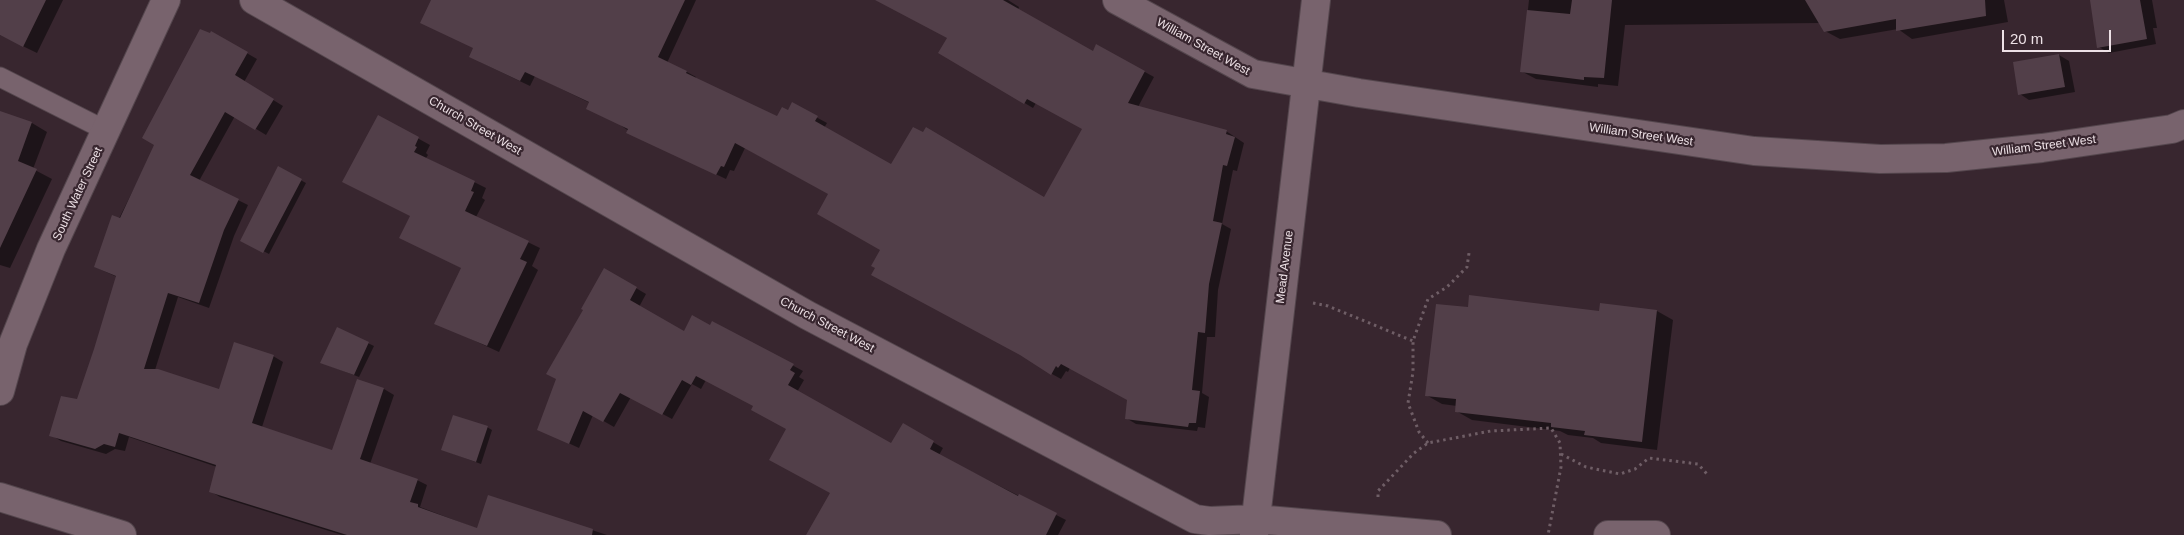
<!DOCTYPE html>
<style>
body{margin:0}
#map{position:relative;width:2184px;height:535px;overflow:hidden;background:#38262f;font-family:Helvetica,sans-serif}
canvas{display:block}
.scale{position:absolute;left:2002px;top:30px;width:109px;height:22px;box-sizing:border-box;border:2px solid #ede1e6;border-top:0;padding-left:6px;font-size:15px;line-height:18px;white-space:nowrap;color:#ede1e6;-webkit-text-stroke:4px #38262f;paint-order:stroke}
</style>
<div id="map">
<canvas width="2184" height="535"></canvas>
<div class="scale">20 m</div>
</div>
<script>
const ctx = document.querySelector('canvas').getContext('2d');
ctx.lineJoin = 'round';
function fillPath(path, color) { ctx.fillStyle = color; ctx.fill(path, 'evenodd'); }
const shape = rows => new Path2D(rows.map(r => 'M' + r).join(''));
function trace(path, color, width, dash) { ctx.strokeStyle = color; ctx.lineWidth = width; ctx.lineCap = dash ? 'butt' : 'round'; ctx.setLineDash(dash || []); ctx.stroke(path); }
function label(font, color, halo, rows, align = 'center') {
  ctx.font = font + ' Helvetica,sans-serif'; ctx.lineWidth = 4.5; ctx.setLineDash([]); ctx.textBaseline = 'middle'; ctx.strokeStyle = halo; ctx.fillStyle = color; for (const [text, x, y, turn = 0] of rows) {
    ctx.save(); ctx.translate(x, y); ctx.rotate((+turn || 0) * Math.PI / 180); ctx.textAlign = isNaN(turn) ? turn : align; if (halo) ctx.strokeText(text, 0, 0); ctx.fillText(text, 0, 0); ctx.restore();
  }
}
const shadow = shape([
 [0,0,63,0,37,53,0,35],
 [432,0,696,0,667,63,687,72,696,77,695,79,778,117,788,111,792,104,827,123,824,128,892,166,1045,199,1084,128,1036,103,1033,108,940,53,948,38,877,0,1008,0,1019,7,1018,10,1093,52,1097,46,1145,72,1154,77,1138,107,1226,131,1244,143,1237,171,1233,170,1222,224,1231,229,1218,290,1215,337,1207,337,1202,393,1209,397,1205,428,1198,427,1197,431,1136,424,1126,418,1128,400,1070,368,1068,372,1066,371,1061,379,1052,374,1024,357,882,249,829,194,745,148,734,171,730,170,726,179,637,137,590,103,535,76,530,86,480,62,474,48],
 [1529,0,2004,0,2008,22,1912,39,1898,29,1840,39,1825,31,1820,23,1625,25,1618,86,1598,84,1598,87,1536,79,1521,71],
 [2091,0,2152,0,2157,28,2153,28,2156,44,2109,53,2099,47],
 [201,30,211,35,212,33,257,59,244,82,283,106,266,135,235,116,199,181,248,205,234,236,209,308,178,297,155,370,220,391,273,356,283,362,262,427,333,451,357,380,384,389,394,395,370,464,417,480,427,485,420,507,478,529,489,496,607,535,342,535,220,497,210,491,217,467,129,437,125,451,115,449,106,454,61,441,51,435,78,400,96,349,117,277,95,267,156,144],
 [2059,55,2069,61,2075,92,2029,100,2020,94],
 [0,113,32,123,47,132,33,169,52,179,10,268,0,265],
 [379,117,430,145,426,153,428,155,426,158,486,188,482,198,485,200,476,217,540,248,532,266,538,270,499,352,436,323,462,268,401,238,411,216],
 [278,168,306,183,269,254,242,240],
 [604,269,646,294,639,307,684,332,711,326,713,322,803,371,799,377,804,380,797,392,891,444,904,425,943,448,939,455,1066,520,1058,535,808,535,831,493,787,429,754,406,706,380,701,389,692,384,672,419,631,397,614,427,593,415,579,448,538,429,585,310],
 [1601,304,1657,311,1673,320,1657,450,1601,443,1593,438,1568,435,1560,431,1472,420,1456,411,1457,406,1442,404,1426,395,1469,309,1600,312],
 [338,329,374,346,359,377,322,363],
 [487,427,492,430,481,464,443,450]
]);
const building = shape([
 [0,0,46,0,23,47,0,35],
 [431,0,685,0,658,57,687,71,686,73,777,116,782,107,788,110,792,102,818,116,815,121,891,164,913,127,923,132,926,127,1044,197,1082,129,1027,99,1024,104,938,53,947,38,875,0,1003,0,1093,51,1096,44,1145,71,1128,103,1227,130,1226,134,1235,137,1227,166,1223,165,1213,221,1222,223,1209,284,1205,333,1198,332,1192,390,1200,391,1196,423,1189,423,1188,427,1125,419,1127,400,1061,364,1058,368,1056,366,1051,375,1020,355,871,275,875,268,871,266,880,250,817,214,828,194,735,143,724,167,721,166,716,175,626,133,628,129,586,109,589,102,525,72,520,81,469,57,473,48,420,23],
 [1572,0,1612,0,1604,78,1584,77,1584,80,1520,72,1527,10,1570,14],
 [1805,0,1985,0,1986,16,1896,31,1896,19,1824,32],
 [2090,0,2140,0,2147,39,2097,48],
 [200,29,210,33,211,31,248,52,235,75,274,99,255,130,225,112,190,175,239,199,224,230,199,303,168,293,144,369,158,369,219,389,234,342,274,355,252,423,332,450,357,379,384,388,360,459,418,479,410,502,418,504,418,507,477,528,488,495,593,529,592,535,347,535,209,492,216,465,119,433,115,447,104,444,95,449,49,436,61,396,77,399,94,349,116,276,94,267,112,215,120,218,154,145,142,138],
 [2059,54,2065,87,2018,95,2013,62],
 [0,111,32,122,18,161,37,169,0,248],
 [378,115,419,137,415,146,417,147,414,152,475,181,471,191,474,192,465,211,529,241,520,259,527,262,487,346,434,324,461,268,399,238,410,216,342,182],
 [278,166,302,179,263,253,240,241],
 [604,268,637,287,630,300,684,331,692,315,710,325,712,321,794,364,790,370,795,373,788,385,891,443,903,423,934,441,930,449,1018,496,1019,494,1057,513,1046,535,806,535,830,493,769,460,786,429,751,410,753,406,696,376,691,385,682,380,662,415,620,393,603,422,583,411,569,444,537,430,556,379,546,374,583,310,581,309],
 [1469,295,1599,311,1600,303,1657,310,1642,442,1584,435,1585,431,1551,427,1551,423,1455,412,1456,399,1425,396,1436,304,1468,307],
 [337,327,369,342,354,375,320,363],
 [453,415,488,426,476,462,441,450]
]);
const path = shape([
 [1313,303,1328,306,1413,341],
 [1428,443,1419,432,1408,403,1413,372,1413,341,1428,299,1447,287,1467,267,1469,253],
 [1561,454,1586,467,1620,474,1635,469,1649,458,1698,464,1707,474],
 [1378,497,1378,491,1414,453,1428,443,1491,431,1551,428,1560,443,1561,467,1548,535]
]);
const service = shape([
 [0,77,107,131]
]);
const minor = shape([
 [254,0,807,315,1195,519,1210,521,1256,519,1437,535],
 [1117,0,1253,74,1359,93,1754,151,1880,159,1946,158,2042,148,2172,129,2184,124],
 [0,391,13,344,51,249,166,0],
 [0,497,122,535],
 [1254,535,1316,0],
 [1608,535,1656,535]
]);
const streetNames = [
 ["William Street West",1203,47,29],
 ["Church Street West",475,126,30],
 ["William Street West",1641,135,8],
 ["William Street West",2044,146,-7],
 ["South Water Street",78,194,-65],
 ["Mead Avenue",1285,267,-83],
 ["Church Street West",827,325,28]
];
fillPath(shadow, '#0007');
fillPath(building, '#523f49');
trace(service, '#54464d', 21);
trace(minor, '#54464d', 30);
trace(path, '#6f5e66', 3, [2.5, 4]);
trace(service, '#78636d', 19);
trace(minor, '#78636d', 28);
label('12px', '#ede1e6', '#38262f', streetNames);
</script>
